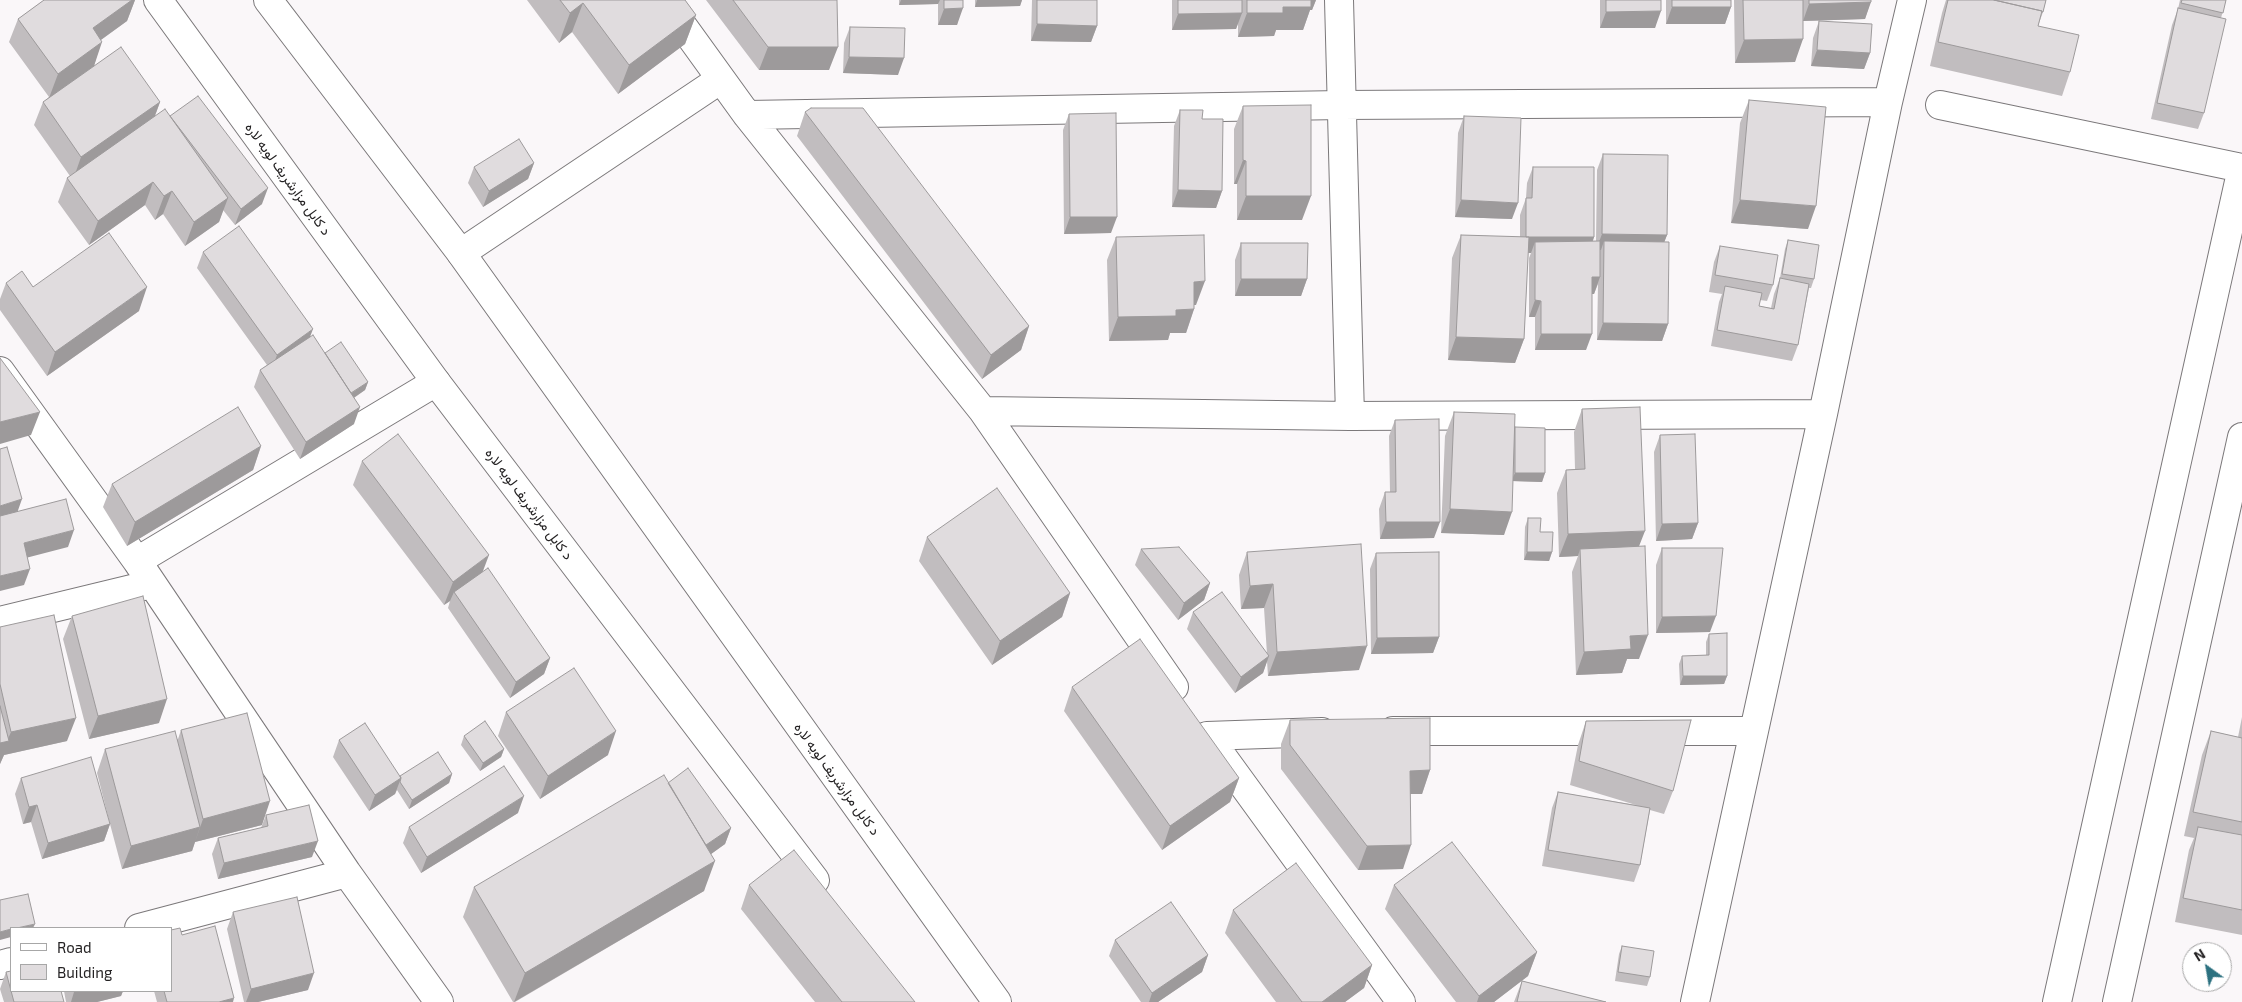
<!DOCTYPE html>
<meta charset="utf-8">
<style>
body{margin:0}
#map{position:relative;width:2242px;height:1002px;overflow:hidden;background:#faf7f9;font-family:"Exo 2",sans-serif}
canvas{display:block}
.legend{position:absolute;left:10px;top:927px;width:162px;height:65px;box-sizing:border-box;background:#fff;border:1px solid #a7a7a7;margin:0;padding:6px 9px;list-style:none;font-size:15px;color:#242223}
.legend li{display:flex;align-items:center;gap:10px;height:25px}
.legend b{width:25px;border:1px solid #a7a7a7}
.north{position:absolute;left:2182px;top:942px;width:50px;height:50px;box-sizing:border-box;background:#fff;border:1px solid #a7a7a7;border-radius:50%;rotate:328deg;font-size:14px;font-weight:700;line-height:20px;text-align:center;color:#242223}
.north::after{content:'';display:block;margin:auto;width:18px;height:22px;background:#2c7180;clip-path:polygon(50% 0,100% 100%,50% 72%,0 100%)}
</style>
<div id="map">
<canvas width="2242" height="1002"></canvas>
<ul class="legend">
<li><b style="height:6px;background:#fff"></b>Road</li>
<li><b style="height:14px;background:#e0dcde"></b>Building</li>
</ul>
<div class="north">N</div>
</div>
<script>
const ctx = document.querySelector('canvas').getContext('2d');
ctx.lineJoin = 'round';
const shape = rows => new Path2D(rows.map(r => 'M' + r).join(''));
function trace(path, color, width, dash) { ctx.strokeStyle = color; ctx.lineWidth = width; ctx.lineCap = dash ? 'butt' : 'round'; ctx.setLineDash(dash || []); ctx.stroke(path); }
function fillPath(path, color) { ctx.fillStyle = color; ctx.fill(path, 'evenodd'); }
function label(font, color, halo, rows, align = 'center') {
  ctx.font = font + ' "Exo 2",Vazirmatn,sans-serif'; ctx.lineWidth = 4; ctx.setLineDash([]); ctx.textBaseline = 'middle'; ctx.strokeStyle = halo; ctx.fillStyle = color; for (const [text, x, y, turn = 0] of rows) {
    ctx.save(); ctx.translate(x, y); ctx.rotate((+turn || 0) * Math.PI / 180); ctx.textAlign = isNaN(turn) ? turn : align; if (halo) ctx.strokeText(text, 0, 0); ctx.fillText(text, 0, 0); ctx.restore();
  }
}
const minor = shape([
 [664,0,747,115,983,411,1174,687],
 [1339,0,1350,416],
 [1940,105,2242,168],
 [747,115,1341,105,1888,102],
 [461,253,721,79],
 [0,371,137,561,347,873,439,1002],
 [983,411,1350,416,1823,414],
 [137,561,436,382],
 [0,621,152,584],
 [1393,731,1754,731],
 [1207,736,1322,732],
 [1217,749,1401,1002],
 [139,928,347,873],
 [0,965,11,962],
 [1695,1002,1823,414,1888,102,1912,0],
 [2057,1002,2242,168],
 [2117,1002,2242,437]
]);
const trunk = shape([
 [158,0,436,382,815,880],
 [268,0,461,253,997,1002]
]);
const wall = shape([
 [44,0,135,0,127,21,101,40,94,66,160,102,155,116,170,117,262,204,235,225,223,210,219,222,185,246,163,214,155,220,145,205,89,245,58,202,67,178,70,176,34,125,43,102,49,97,9,42,18,19],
 [527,0,685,0,696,15,685,44,618,94,572,32,559,43],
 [706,0,837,0,829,70,759,70],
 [899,0,963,0,957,25,938,25,938,4,899,5],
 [975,0,1022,0,1020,6,975,7],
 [1032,0,1097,0,1097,26,1091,42,1031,41],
 [1172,0,1316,0,1312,10,1310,10,1303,30,1276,30,1274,36,1238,37,1238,23,1236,29,1172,30],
 [1600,0,1661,0,1655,28,1600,28],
 [1666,0,1731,0,1731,7,1725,24,1666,24],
 [1734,0,1871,0,1865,19,1803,21,1795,62,1735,63],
 [1946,0,2046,0,2043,12,2038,26,2070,72,2062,96,1930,66,1942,13],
 [2180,0,2226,0,2221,18,2204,113,2198,129,2151,119,2172,25,2178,9],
 [1819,21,1870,53,1864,69,1811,66,1813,38],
 [850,27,898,75,843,73,844,43],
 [1749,100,1808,229,1731,223,1740,123],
 [1243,106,1302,220,1237,220,1237,184,1234,184,1234,129],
 [1180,110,1202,119,1222,191,1216,208,1172,207,1174,126],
 [805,112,1029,326,1021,350,982,379,797,136],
 [1069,114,1111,233,1064,234,1063,130],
 [1464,116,1512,219,1455,217,1458,133],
 [1603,154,1667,235,1664,242,1668,324,1662,341,1597,340,1598,284,1594,294,1592,294,1586,350,1535,350,1535,317,1529,317,1529,258,1531,253,1528,253,1524,339,1515,363,1448,360,1452,258,1461,235,1520,237,1520,215,1526,198,1527,183,1533,167,1594,237,1593,241,1596,241,1597,170],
 [534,163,528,179,483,207,468,183,474,167],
 [1116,237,1196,305,1194,305,1194,309,1186,333,1170,333,1168,340,1109,341,1107,260],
 [1788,240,1814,279,1811,288,1809,288,1798,345,1792,361,1711,346,1719,302,1722,294,1709,292,1714,262,1720,246,1773,285,1767,301,1760,300,1759,306,1771,308,1774,294,1780,278,1785,249],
 [1241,243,1307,279,1301,296,1235,296,1235,260],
 [203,252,309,338,325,353,368,382,365,390,354,398,354,424,300,459,254,387,260,370,267,365,197,268],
 [6,283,33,287,139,311,47,376,0,310,0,299],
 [1582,409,1639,546,1639,659,1627,659,1622,673,1576,675,1572,572,1578,556,1559,557,1557,493,1566,470,1575,469,1574,432],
 [1454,412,1515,428,1545,473,1542,482,1513,481,1504,535,1441,533,1445,436],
 [1395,420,1434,538,1380,539,1379,509,1385,492,1390,492,1389,436],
 [1660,435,1698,523,1692,539,1656,541,1654,452],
 [261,446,253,470,127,546,103,507,112,484],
 [362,461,483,572,550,658,544,674,510,698,448,608,450,601,444,605,353,485],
 [1528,518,1552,552,1549,561,1524,560,1525,527],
 [927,537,1070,593,1062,617,992,665,919,561],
 [1662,548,1710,632,1656,633,1656,565],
 [1141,549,1210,583,1204,600,1178,620,1135,565],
 [1247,552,1359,670,1268,676,1267,661,1263,673,1235,693,1187,629,1193,612,1267,654,1264,608,1241,609,1239,575],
 [1376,553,1439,637,1433,653,1371,654,1370,569],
 [72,616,159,723,89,739,63,639],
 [0,627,67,741,4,755,0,764],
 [1709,634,1727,676,1724,684,1680,685,1679,664,1682,656,1706,655,1706,642],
 [1072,687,1239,778,1230,802,1162,850,1064,711],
 [506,712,608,755,540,799,498,736],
 [2242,717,2242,935,2175,922,2189,850,2194,838,2184,836,2202,755,2211,731,2238,737],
 [1290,720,1430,770,1422,794,1410,794,1403,869,1358,870,1281,769,1281,744],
 [1586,721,1673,791,1664,814,1650,810,1640,865,1634,882,1542,866,1552,808,1558,792,1636,805,1570,785,1578,745],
 [181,730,262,825,195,842,192,851,122,869,110,824,104,841,42,859,31,822,23,824,15,794,21,778,110,824,97,773,105,749,178,739],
 [464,736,504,749,501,757,480,771,461,745],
 [339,740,400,776,452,774,449,783,409,809,397,790,395,794,369,811,333,757],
 [668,783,731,828,725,844,711,854,704,891,515,1002,513,1002,463,917,474,887],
 [518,813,421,873,403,843,409,827],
 [266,815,312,857,218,879,212,854,218,838,261,828],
 [749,885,915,1002,815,1002,741,909],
 [1394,885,1537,952,1528,976,1494,1002,1456,1002,1385,909],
 [1233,910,1372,965,1364,988,1345,1002,1276,1002,1225,933],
 [233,912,308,990,258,1002,244,1002,227,929],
 [182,935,233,1002,157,1002,154,991,171,991],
 [1115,940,1208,955,1202,972,1158,1002,1141,1002,1109,956],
 [1622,946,1650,977,1647,986,1615,981,1619,954],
 [6,972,64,1002,4,1002,0,989],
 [1522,981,1606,1002,1514,1002],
 [64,991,123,991,121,996,97,1002,66,1002]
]);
const shadedWall = shape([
 [132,0,135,0,127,21,84,52,93,28],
 [901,0,940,0,938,4,899,5],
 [977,0,1022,0,1020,6,975,7],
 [1306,0,1316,0,1312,10,1310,10,1303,30,1276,30,1274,36,1238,37,1247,13],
 [1871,2,1865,19,1803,21,1809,4],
 [583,3,572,32,559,43,570,13],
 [1672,7,1731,7,1725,24,1666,24],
 [963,8,957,25,938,25,944,9],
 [1661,11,1655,28,1600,28,1606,12],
 [1242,13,1236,29,1172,30,1178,14],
 [696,15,685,44,618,94,629,65],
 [1037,24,1097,26,1091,42,1031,41],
 [1803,39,1795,62,1735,63,1744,40],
 [102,42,94,66,49,98,58,74],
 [768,47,838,47,829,70,759,70],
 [1817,50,1870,53,1864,69,1811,66],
 [849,57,904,58,898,75,843,73],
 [160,102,151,126,73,180,81,157],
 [1243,160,1246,161,1237,184,1234,184],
 [534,163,528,179,483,207,489,191],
 [153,182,145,205,89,245,98,221],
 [268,188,262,204,235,225,241,209],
 [1178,190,1222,191,1216,208,1172,207],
 [172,191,163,214,155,220,164,196],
 [1246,196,1311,196,1302,220,1237,220],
 [228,198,219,222,185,246,194,222],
 [1461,200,1518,203,1512,219,1455,217],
 [1740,200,1816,206,1808,229,1731,223],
 [1070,217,1117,217,1111,233,1064,234],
 [1602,234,1667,235,1661,251,1604,241,1601,250,1596,250],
 [1526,237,1594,237,1588,254,1535,242,1531,253,1520,253],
 [1592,277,1600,277,1594,294,1586,294],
 [1241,279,1307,279,1301,296,1235,296],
 [1205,281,1196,305,1185,305,1194,282],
 [147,287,139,311,47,376,55,352],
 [1535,300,1541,301,1535,317,1529,317],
 [1194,309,1186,333,1170,333,1168,340,1109,341,1118,317,1176,310],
 [1603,323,1668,324,1662,341,1597,340],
 [1029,326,1021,350,982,379,991,355],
 [313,329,307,345,271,371,277,355],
 [1541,334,1592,334,1586,350,1535,350],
 [1456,337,1524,339,1515,363,1448,360],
 [368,382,365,390,346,403,349,395],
 [360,407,354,424,300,459,306,442],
 [40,412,31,435,0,444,0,422],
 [261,446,253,470,127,546,135,522],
 [1515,473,1545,473,1542,482,1511,481],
 [22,499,16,516,0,520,0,506],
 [1450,509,1512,512,1504,535,1441,533],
 [1386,522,1440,522,1434,538,1380,539],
 [1698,523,1692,539,1656,541,1662,524],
 [74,530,68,547,18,560,24,543],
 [1645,531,1636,554,1580,549,1578,556,1559,557,1568,534],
 [1527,552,1552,552,1549,561,1524,560],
 [489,555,480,579,454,592,450,601,444,605,453,582],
 [30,569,24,585,0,591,0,576],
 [1210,583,1204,600,1178,620,1184,603],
 [1273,584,1264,608,1241,609,1250,586],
 [1070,593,1062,617,992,665,1000,641],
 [1716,616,1710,632,1656,633,1662,617],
 [1648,635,1639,659,1627,659,1622,673,1576,675,1584,652,1630,636],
 [1439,637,1433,653,1371,654,1377,638],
 [1367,646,1359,670,1268,676,1277,652],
 [1269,656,1263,673,1235,693,1241,677],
 [550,658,544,674,510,698,516,682],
 [1683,676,1727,676,1724,684,1680,685],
 [167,699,159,723,89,739,98,716],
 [76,718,67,741,4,755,0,764,0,743,7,741,11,732],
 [616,731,608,755,540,799,548,776],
 [504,749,501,757,480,771,483,763],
 [1430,770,1422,794,1401,794,1410,771],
 [452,774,449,783,409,809,412,800],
 [401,778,395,794,369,811,375,795],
 [1239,778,1230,802,1162,850,1170,826],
 [524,796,518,813,421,873,427,857],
 [270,801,262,825,195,842,203,819],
 [37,805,31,822,23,824,29,807],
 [110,824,104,841,42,859,48,843],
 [200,827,192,851,122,869,131,846],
 [731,828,725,844,700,862,706,845],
 [318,841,312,857,218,879,224,863],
 [1411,845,1403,869,1358,870,1367,846],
 [715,861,704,891,514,1002,525,973],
 [35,924,33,928,17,928],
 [11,929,11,937,0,940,0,932],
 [1537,952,1528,976,1494,1002,1477,1002,1479,996],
 [1208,955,1202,972,1158,1002,1149,1002,1152,993],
 [1372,965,1364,988,1345,1002,1322,1002],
 [314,973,308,990,258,1002,246,1002,251,989],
 [81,991,123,991,121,996,97,1002,71,1002,74,992],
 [234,998,233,1002,219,1002]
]);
const building = shape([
 [44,0,132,0,93,28,102,42,58,74,18,19,44,0],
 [560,0,685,0,696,15,629,65,583,3,570,13,560,0],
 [733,0,837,0,838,47,768,47,733,0],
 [944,0,963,0,963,8,944,9,944,0],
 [1037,0,1097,0,1097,26,1037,24,1037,0],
 [1178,0,1242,0,1242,13,1178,14,1178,0],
 [1247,0,1311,0,1311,7,1283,7,1283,13,1247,13,1247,0],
 [1606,0,1661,0,1661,11,1606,12,1606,0],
 [1672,0,1731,0,1731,7,1672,7,1672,0],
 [1743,0,1803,0,1803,39,1744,40,1743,0],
 [1809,0,1871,0,1871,2,1809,4,1809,0],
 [1948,0,1994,0,2042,11,2038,26,2079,35,2070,72,1938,42,1948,0],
 [1994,0,2046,0,2043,12,2042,12,2042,11,1994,0],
 [2182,0,2226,0,2223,13,2181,3,2182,0],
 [2178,8,2226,19,2204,113,2157,103,2178,8],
 [1819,21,1872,24,1870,53,1817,50,1819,21],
 [850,27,905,28,904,58,849,57,850,27],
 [121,47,160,102,81,157,43,102,121,47],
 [198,96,268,188,241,209,170,116,198,96],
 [1749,100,1826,107,1816,206,1740,200,1749,100],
 [1311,105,1311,196,1246,196,1246,161,1243,160,1243,106,1311,105],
 [811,108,863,108,1029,326,991,355,805,112,811,108],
 [165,109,228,198,194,222,172,191,164,196,153,182,98,221,67,178,165,109],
 [1180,110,1203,110,1202,119,1223,119,1222,191,1178,190,1180,110],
 [1116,113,1117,217,1070,217,1069,114,1116,113],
 [1464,116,1521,118,1518,203,1461,200,1464,116],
 [519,139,534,163,489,191,474,167,519,139],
 [1603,154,1668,155,1667,235,1602,234,1603,154],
 [1533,167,1594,167,1594,237,1526,237,1526,198,1532,198,1533,167],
 [239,226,313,329,277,355,203,252,239,226],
 [109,233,147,287,55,352,6,283,22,271,33,287,109,233],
 [1204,235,1205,281,1194,282,1194,309,1176,310,1176,316,1118,317,1116,237,1204,235],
 [1461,235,1529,237,1524,339,1456,337,1461,235],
 [1788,240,1819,245,1814,279,1782,274,1788,240],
 [1600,241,1600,277,1592,277,1592,334,1541,334,1541,301,1535,300,1535,242,1600,241],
 [1604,241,1669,242,1668,324,1603,323,1604,241],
 [1241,243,1308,243,1307,279,1241,279,1241,243],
 [1720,246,1778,255,1773,285,1715,275,1720,246],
 [1780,278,1809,284,1798,345,1717,330,1725,286,1762,293,1759,306,1774,309,1780,278],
 [313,335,360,407,306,442,260,370,313,335],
 [341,342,368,382,351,393,325,353,341,342],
 [0,358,40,412,0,422,0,358],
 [238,407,261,446,135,522,112,484,238,407],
 [1640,407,1645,531,1568,534,1566,470,1585,469,1582,409,1640,407],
 [1454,412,1515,414,1512,512,1450,509,1454,412],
 [1439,419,1440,522,1386,522,1385,492,1396,492,1395,420,1439,419],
 [1515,427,1545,428,1545,473,1515,473,1515,427],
 [398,434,489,555,453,582,362,461,398,434],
 [1695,434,1698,523,1662,524,1660,435,1695,434],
 [7,447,22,499,0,506,0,449,7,447],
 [997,488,1070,593,1000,641,927,537,997,488],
 [66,499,74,530,24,543,30,569,0,576,0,516,66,499],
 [1528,518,1541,518,1540,532,1553,532,1552,552,1527,552,1528,518],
 [1361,544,1367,646,1277,652,1273,584,1250,586,1247,552,1361,544],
 [1645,546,1648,635,1630,636,1631,649,1584,652,1580,549,1645,546],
 [1179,547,1210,583,1184,603,1141,549,1179,547],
 [1662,548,1723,548,1716,616,1662,617,1662,548],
 [1439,552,1439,637,1377,638,1376,553,1439,552],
 [488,568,550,658,516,682,454,592,488,568],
 [1222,592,1269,656,1241,677,1193,612,1222,592],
 [143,596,167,699,98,716,72,616,143,596],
 [54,615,76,718,11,732,0,684,0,627,54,615],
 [1727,633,1727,676,1683,676,1682,656,1709,655,1709,634,1727,633],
 [1140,639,1239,778,1170,826,1072,687,1140,639],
 [574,668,616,731,548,776,506,712,574,668],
 [0,706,9,741,0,743,0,706],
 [247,713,270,801,203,819,181,730,247,713],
 [1430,718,1430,770,1410,771,1411,845,1367,846,1290,745,1290,720,1430,718],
 [1691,720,1673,791,1579,761,1586,721,1691,720],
 [485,721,504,749,483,763,464,736,485,721],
 [365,723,401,778,375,795,339,740,365,723],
 [175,731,200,827,131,846,105,749,175,731],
 [2211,731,2242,738,2242,822,2193,812,2211,731],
 [438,752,452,774,412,800,400,782,401,778,400,776,438,752],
 [91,757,110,824,48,843,37,805,29,807,21,778,91,757],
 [504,766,524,796,427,857,409,827,504,766],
 [688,768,731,828,706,845,668,783,688,768],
 [664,775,715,861,525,973,474,887,664,775],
 [1558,792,1650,808,1640,865,1548,850,1558,792],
 [309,805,318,841,224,863,218,838,268,826,266,815,309,805],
 [2198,827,2242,835,2242,910,2183,898,2198,827],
 [1452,842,1537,952,1479,996,1394,885,1452,842],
 [794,850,915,1002,842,1002,749,885,794,850],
 [1296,863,1372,965,1322,1002,1302,1002,1233,910,1296,863],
 [28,894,35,924,17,928,11,928,11,929,0,932,0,900,28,894],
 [297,897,314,973,251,989,233,912,297,897],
 [1171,902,1208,955,1152,993,1115,940,1171,902],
 [215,926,234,998,219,1002,167,1002,164,991,171,991,171,930,180,928,182,935,215,926],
 [1622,946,1654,951,1650,977,1618,972,1622,946],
 [11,971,11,991,61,991,64,1002,14,1002,6,972,11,971],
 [1522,981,1606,1002,1517,1002,1522,981]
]);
const streetNames = [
 ["د کابل مزارشریف لویه لاره",288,179,54],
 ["د کابل مزارشریف لویه لاره",529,504,53],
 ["د کابل مزارشریف لویه لاره",837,779,54]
];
trace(minor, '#7b787a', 30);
trace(trunk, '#7b787a', 30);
trace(minor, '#fff', 28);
trace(trunk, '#fff', 28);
fillPath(wall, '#c1bdbf');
fillPath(shadedWall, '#9d9a9b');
fillPath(building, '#e0dcde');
trace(building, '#9d9a9b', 1);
label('14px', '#242223', '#fff', streetNames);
</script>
